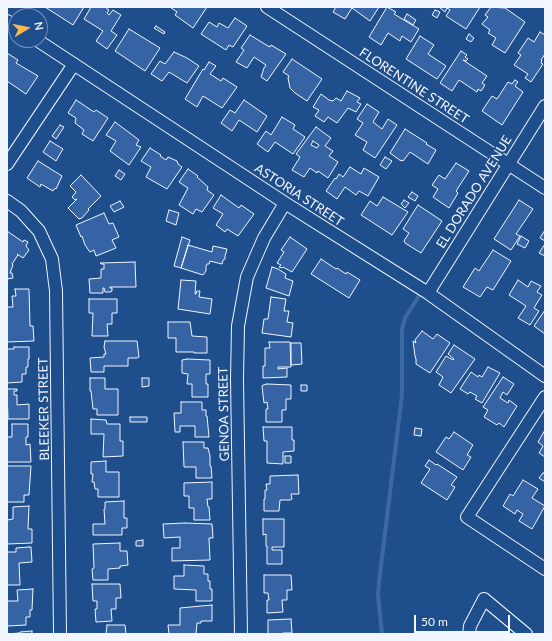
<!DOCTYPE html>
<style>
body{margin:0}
#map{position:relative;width:552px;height:641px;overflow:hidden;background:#1f4e8c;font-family:Lato,sans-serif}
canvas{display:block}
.frame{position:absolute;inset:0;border:8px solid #f2f6ff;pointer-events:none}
.north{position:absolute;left:8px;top:8px;width:40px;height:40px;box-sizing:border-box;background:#1f4e8c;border:1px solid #7391ba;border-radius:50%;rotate:80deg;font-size:11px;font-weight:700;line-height:16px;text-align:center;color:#f2f6ff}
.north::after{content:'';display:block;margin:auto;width:14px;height:18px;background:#ffb74d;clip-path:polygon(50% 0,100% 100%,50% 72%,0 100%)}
.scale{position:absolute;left:414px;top:615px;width:96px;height:18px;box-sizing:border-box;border:2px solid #f2f6ff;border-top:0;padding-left:5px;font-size:12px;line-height:14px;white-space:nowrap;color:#f2f6ff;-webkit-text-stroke:3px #1f4e8c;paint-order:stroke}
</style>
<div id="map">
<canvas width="552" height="641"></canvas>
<div class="frame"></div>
<div class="north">N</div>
<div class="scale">50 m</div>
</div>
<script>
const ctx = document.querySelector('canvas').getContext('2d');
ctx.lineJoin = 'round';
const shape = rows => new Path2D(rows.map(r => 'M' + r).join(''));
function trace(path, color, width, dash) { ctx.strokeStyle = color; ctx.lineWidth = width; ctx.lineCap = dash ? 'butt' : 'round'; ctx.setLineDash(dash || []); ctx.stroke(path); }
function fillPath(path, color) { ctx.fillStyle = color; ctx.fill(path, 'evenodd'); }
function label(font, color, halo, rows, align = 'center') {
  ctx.font = font + ' Lato,sans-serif'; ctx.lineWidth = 3; ctx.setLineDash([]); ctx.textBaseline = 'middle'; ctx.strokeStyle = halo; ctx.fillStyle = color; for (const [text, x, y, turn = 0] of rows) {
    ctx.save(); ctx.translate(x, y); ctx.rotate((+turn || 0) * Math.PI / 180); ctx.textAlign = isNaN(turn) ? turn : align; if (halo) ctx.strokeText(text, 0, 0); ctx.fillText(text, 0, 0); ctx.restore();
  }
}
const stream = shape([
 [382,634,378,595,379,582,402,395,402,329,405,318,422,291]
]);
const building = shape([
 [45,7,84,7,73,25,45,7],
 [91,7,105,7,109,10,107,13,109,15,113,10,121,15,111,31,117,35,107,49,96,41,103,31,84,19,91,7],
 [170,7,207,7,193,28,175,15,177,12,170,7],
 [336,7,379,7,370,21,352,8,345,19,333,12,336,7],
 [387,7,396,12,394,14,419,29,411,42,402,36,400,41,388,33,381,45,369,37,387,7],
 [439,7,480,7,466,29,446,16,450,10,447,8,445,12,439,7],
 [491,7,505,8,525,22,505,53,492,45,496,38,488,33,490,30,482,24,488,17,485,15,491,7],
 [435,10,440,12,437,18,432,15,435,10],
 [407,14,416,20,413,25,404,19,407,14],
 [235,18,247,26,233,47,229,45,226,50,201,34,209,22,217,27,219,23,228,28,235,18],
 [156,26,165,32,164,34,154,28,156,26],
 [129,29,160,48,145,71,115,51,129,29],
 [540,32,545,35,545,54,541,60,542,60,541,63,543,64,531,82,525,78,528,74,514,65,521,55,518,53,528,38,534,42,540,32],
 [469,34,474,38,471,42,466,39,469,34],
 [250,35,268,46,270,47,271,45,286,54,267,81,261,77,264,68,266,65,254,57,247,68,236,62,244,50,241,48,250,35],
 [420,36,434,45,428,54,446,66,437,79,406,59,420,36],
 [461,51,467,55,465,57,468,59,466,61,463,60,487,76,482,83,485,85,481,91,478,89,477,92,459,80,452,91,440,83,461,51],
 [174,52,187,58,199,66,187,83,169,72,162,81,151,74,160,61,165,64,174,52],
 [7,53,18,60,16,63,38,76,26,94,7,81,7,53],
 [292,59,322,79,307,101,295,93,290,88,288,78,289,76,283,72,292,59],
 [209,62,216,66,210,74,221,81,223,78,237,87,222,108,203,96,197,107,185,99,203,69,204,70,209,62],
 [515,80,518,82,515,86,523,92,502,125,482,111,492,96,497,99,508,82,512,84,515,80],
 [347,91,360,98,357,102,361,104,356,112,348,108,337,123,328,117,324,122,315,116,319,110,313,107,321,94,329,100,333,101,336,98,341,101,347,91],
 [76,100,94,112,96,110,108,118,93,141,82,134,84,130,75,123,76,118,68,113,76,100],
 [244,100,267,116,257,132,239,120,232,131,221,123,230,110,235,113,244,100],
 [367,104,379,112,373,122,382,129,388,119,397,125,375,158,363,150,367,142,355,135,363,123,357,119,367,104],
 [282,117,295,125,293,129,305,137,293,154,275,142,268,152,257,144,266,131,271,135,282,117],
 [115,122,139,140,136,145,141,147,129,165,110,151,116,141,106,135,115,122],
 [60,125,64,127,56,139,52,136,60,125],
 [316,127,331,138,325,146,333,151,329,156,338,162,328,178,318,171,317,173,310,168,304,177,292,170,300,157,296,154,316,127],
 [313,141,319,145,317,148,311,145,313,141],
 [405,129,427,143,426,144,436,150,428,164,410,152,403,161,401,160,401,161,390,153,405,129],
 [50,141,63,149,56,161,43,152,50,141],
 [150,148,161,155,160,156,166,160,168,157,177,161,178,164,182,167,167,189,146,177,151,167,141,161,150,148],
 [385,157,392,161,386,169,380,165,385,157],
 [38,161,62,176,56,189,55,188,53,191,41,184,40,187,27,178,38,161],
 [456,163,469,171,456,191,458,193,449,208,433,197,438,189,432,185,439,175,445,179,456,163],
 [350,167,361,174,364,168,379,177,368,196,359,191,356,195,345,187,337,199,326,191,335,178,336,179,339,174,343,177,350,167],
 [188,169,198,176,197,177,208,187,207,190,214,195,202,212,196,209,193,214,179,205,188,188,179,182,188,169],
 [119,170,125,174,121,180,115,176,119,170],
 [81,175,101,196,88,209,89,210,82,218,79,219,68,208,77,199,75,200,72,197,76,192,70,186,81,175],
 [412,192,418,196,415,201,408,197,412,192],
 [221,195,239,208,241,205,254,214,238,236,227,229,225,232,216,225,223,214,213,208,221,195],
 [383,197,408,212,392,235,361,215,370,201,377,206,383,197],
 [404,200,409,203,405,208,401,204,404,200],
 [519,200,533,209,516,234,520,236,511,250,494,239,519,200],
 [120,201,124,207,114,212,110,206,120,201],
 [418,205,442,221,421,253,405,243,404,241,409,233,403,229,418,205],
 [169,210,179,213,176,225,166,221,169,210],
 [104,213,109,224,113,223,119,237,112,240,116,248,96,256,94,250,90,252,85,245,82,236,81,237,76,225,104,213],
 [545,230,545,241,540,238,545,230],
 [7,231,23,242,24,240,28,242,26,246,29,250,23,258,17,254,18,255,12,264,13,265,10,273,12,273,13,278,7,279,7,231],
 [521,236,529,241,525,248,517,244,521,236],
 [182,237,190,240,181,268,174,266,182,237],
 [290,237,307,249,292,272,283,267,282,268,279,267,281,265,277,263,284,252,281,250,290,237],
 [545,244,545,256,539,253,545,244],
 [188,245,212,252,213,246,227,249,225,256,225,259,223,260,222,264,210,261,209,264,207,264,206,266,206,271,203,275,181,268,188,245],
 [493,250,511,261,493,290,487,287,480,297,463,287,475,268,479,271,493,250],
 [321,259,336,269,337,268,346,274,347,272,360,280,349,298,311,274,321,259],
 [135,262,136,287,110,287,110,288,112,288,112,291,110,292,105,292,104,288,103,288,103,293,90,293,89,279,101,278,101,269,104,269,104,264,101,264,100,263,135,262],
 [272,267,278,269,286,274,285,278,293,281,289,296,266,288,272,267],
 [181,280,196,281,195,294,196,294,197,291,200,291,199,297,212,299,210,314,178,309,181,280],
 [518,280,528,287,531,281,541,286,537,292,542,295,534,308,539,311,530,325,518,318,526,306,509,295,518,280],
 [15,289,29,289,30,326,33,326,34,341,7,342,7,307,13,307,12,296,16,296,15,289],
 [271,297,286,299,284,311,289,311,287,322,293,323,291,337,262,333,264,319,268,319,271,297],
 [89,299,117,299,117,313,112,313,112,324,107,324,108,336,92,336,93,313,89,313,89,299],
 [545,310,545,334,534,326,545,310],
 [168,322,190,322,192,336,207,337,207,353,194,353,194,352,176,352,176,338,168,338,168,322],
 [422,331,433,339,437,334,450,343,430,373,416,364,416,359,415,356,413,341,416,343,415,340,422,331],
 [105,341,137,341,139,357,137,358,128,358,128,366,104,366,104,372,91,372,90,358,104,357,104,354,106,354,104,347,105,341],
 [269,342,290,342,291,367,278,367,278,369,287,368,287,377,263,378,263,366,265,366,265,348,270,348,269,342],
 [291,343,301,343,302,364,291,365,291,343],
 [454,345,475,359,451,393,439,385,443,377,436,372,446,356,453,360,454,359,448,354,454,345],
 [14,347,29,347,29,359,28,359,28,367,26,367,26,374,22,374,22,382,7,383,7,349,14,349,14,347],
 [187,359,210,360,210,374,206,374,206,384,208,384,208,397,192,397,192,384,187,384,188,374,182,373,182,360,187,359],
 [488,367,500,373,482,403,475,399,477,396,470,392,468,394,460,389,471,372,478,377,479,375,482,377,488,367],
 [503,377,514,384,507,395,503,392,500,398,508,403,509,400,517,406,504,427,499,423,497,425,484,417,488,410,483,407,503,377],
 [90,378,105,378,105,389,118,389,118,415,97,415,97,409,93,409,91,391,90,391,90,378],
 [142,378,149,378,149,386,142,387,142,378],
 [267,384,291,385,291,399,286,399,286,410,282,410,282,422,266,422,266,409,268,409,267,402,264,403,262,386,263,385,267,384],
 [301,385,307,385,307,391,301,391,301,385],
 [7,389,17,389,17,391,14,391,14,395,17,395,17,405,29,404,29,419,8,419,7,389],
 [181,402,202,402,202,410,206,410,206,416,207,416,209,437,195,437,195,426,180,426,180,432,175,432,174,413,181,413,181,402],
 [130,417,147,417,147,422,130,422,130,417],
 [91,419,106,420,107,424,120,424,120,441,123,441,123,456,103,457,104,434,91,434,91,419],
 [12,424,28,424,28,437,26,437,26,445,30,444,31,462,7,462,7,437,12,437,12,424],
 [263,427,292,427,292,440,294,440,294,451,283,452,283,464,267,463,267,441,264,441,263,427],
 [415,428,422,429,421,436,414,435,415,428],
 [545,430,545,457,539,453,543,446,538,442,545,430],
 [454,432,473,445,467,455,471,457,463,470,436,452,446,437,449,439,454,432],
 [183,442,204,442,204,448,208,448,210,456,210,466,211,466,212,478,196,478,196,467,184,467,183,442],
 [285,456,291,456,291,463,285,463,285,456],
 [429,460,436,465,437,464,457,477,451,485,455,487,447,500,421,483,430,469,425,466,429,460],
 [106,461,106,472,119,472,119,497,98,497,98,489,95,489,94,482,92,482,93,474,91,474,91,462,106,461],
 [7,466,31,466,29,495,24,495,24,502,7,502,7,466],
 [543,473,545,474,545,482,539,478,543,473],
 [298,475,299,494,291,494,292,499,290,500,280,500,279,511,264,511,264,499,265,499,265,490,267,490,266,484,270,484,270,476,298,475],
 [523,480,538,489,532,498,545,506,532,529,519,521,523,514,517,510,515,514,503,506,510,494,513,496,523,480],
 [212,482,212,499,207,499,208,507,209,507,210,520,194,520,194,508,189,508,189,496,184,496,184,483,212,482],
 [124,501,124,518,127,518,127,528,122,528,122,535,93,535,93,524,105,524,104,509,105,509,105,502,124,501],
 [29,506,28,529,32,529,32,543,7,544,7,520,13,519,13,507,29,506],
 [263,519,284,519,284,547,272,547,272,550,282,550,282,564,267,564,267,546,266,546,266,534,263,535,263,519],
 [185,523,212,524,213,538,209,538,210,560,172,561,172,548,180,548,180,537,164,538,163,524,185,523],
 [143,540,143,546,136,546,136,541,143,540],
 [120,543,120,551,127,551,128,565,120,566,120,568,108,569,108,580,93,580,92,569,94,568,93,544,120,543],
 [29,547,31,547,32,562,19,563,20,585,7,585,7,552,16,552,16,548,29,547],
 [184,565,204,566,204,574,208,574,208,581,210,581,210,589,212,589,212,601,196,601,196,590,174,589,174,576,184,576,184,565],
 [264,575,291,575,292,590,287,590,287,600,282,600,283,612,267,613,267,600,269,600,268,593,264,593,264,575],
 [92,584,120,584,121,598,116,598,116,609,111,609,112,621,96,622,95,609,97,609,97,601,93,601,92,584],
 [33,589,32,610,30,610,30,617,26,617,26,625,7,626,7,601,18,601,17,590,33,589],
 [212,605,212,621,201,621,201,623,197,623,196,634,169,634,168,625,180,625,180,608,212,605],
 [291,619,292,633,283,633,283,634,269,634,268,633,268,620,291,619],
 [107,625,125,625,126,634,106,634,107,625],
 [32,631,32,634,7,634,19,633,20,632,32,631]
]);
const street = shape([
 [267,7,545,188],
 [7,21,16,26],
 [37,40,285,203,428,293,545,376],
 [7,164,74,64],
 [7,201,21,211,39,231,52,259,56,291,60,634],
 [428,293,545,106],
 [545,397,467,517,545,569],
 [241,634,237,379,238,326,247,277,264,238,285,203],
 [469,634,470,626,484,599,526,634]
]);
const streetNames = [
 ["FLORENTINE STREET",414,86,33],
 ["EL DORADO AVENUE",474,192,-58],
 ["ASTORIA STREET",299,195,33],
 ["BLEEKER STREET",44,409,-91],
 ["GENOA STREET",224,414,-91]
];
trace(stream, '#3b69a3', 4);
fillPath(building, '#3563a3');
trace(building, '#f2f6ff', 1);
trace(street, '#f2f6ff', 14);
trace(street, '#1f4e8c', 12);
label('13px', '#f2f6ff', '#1f4e8c', streetNames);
</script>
